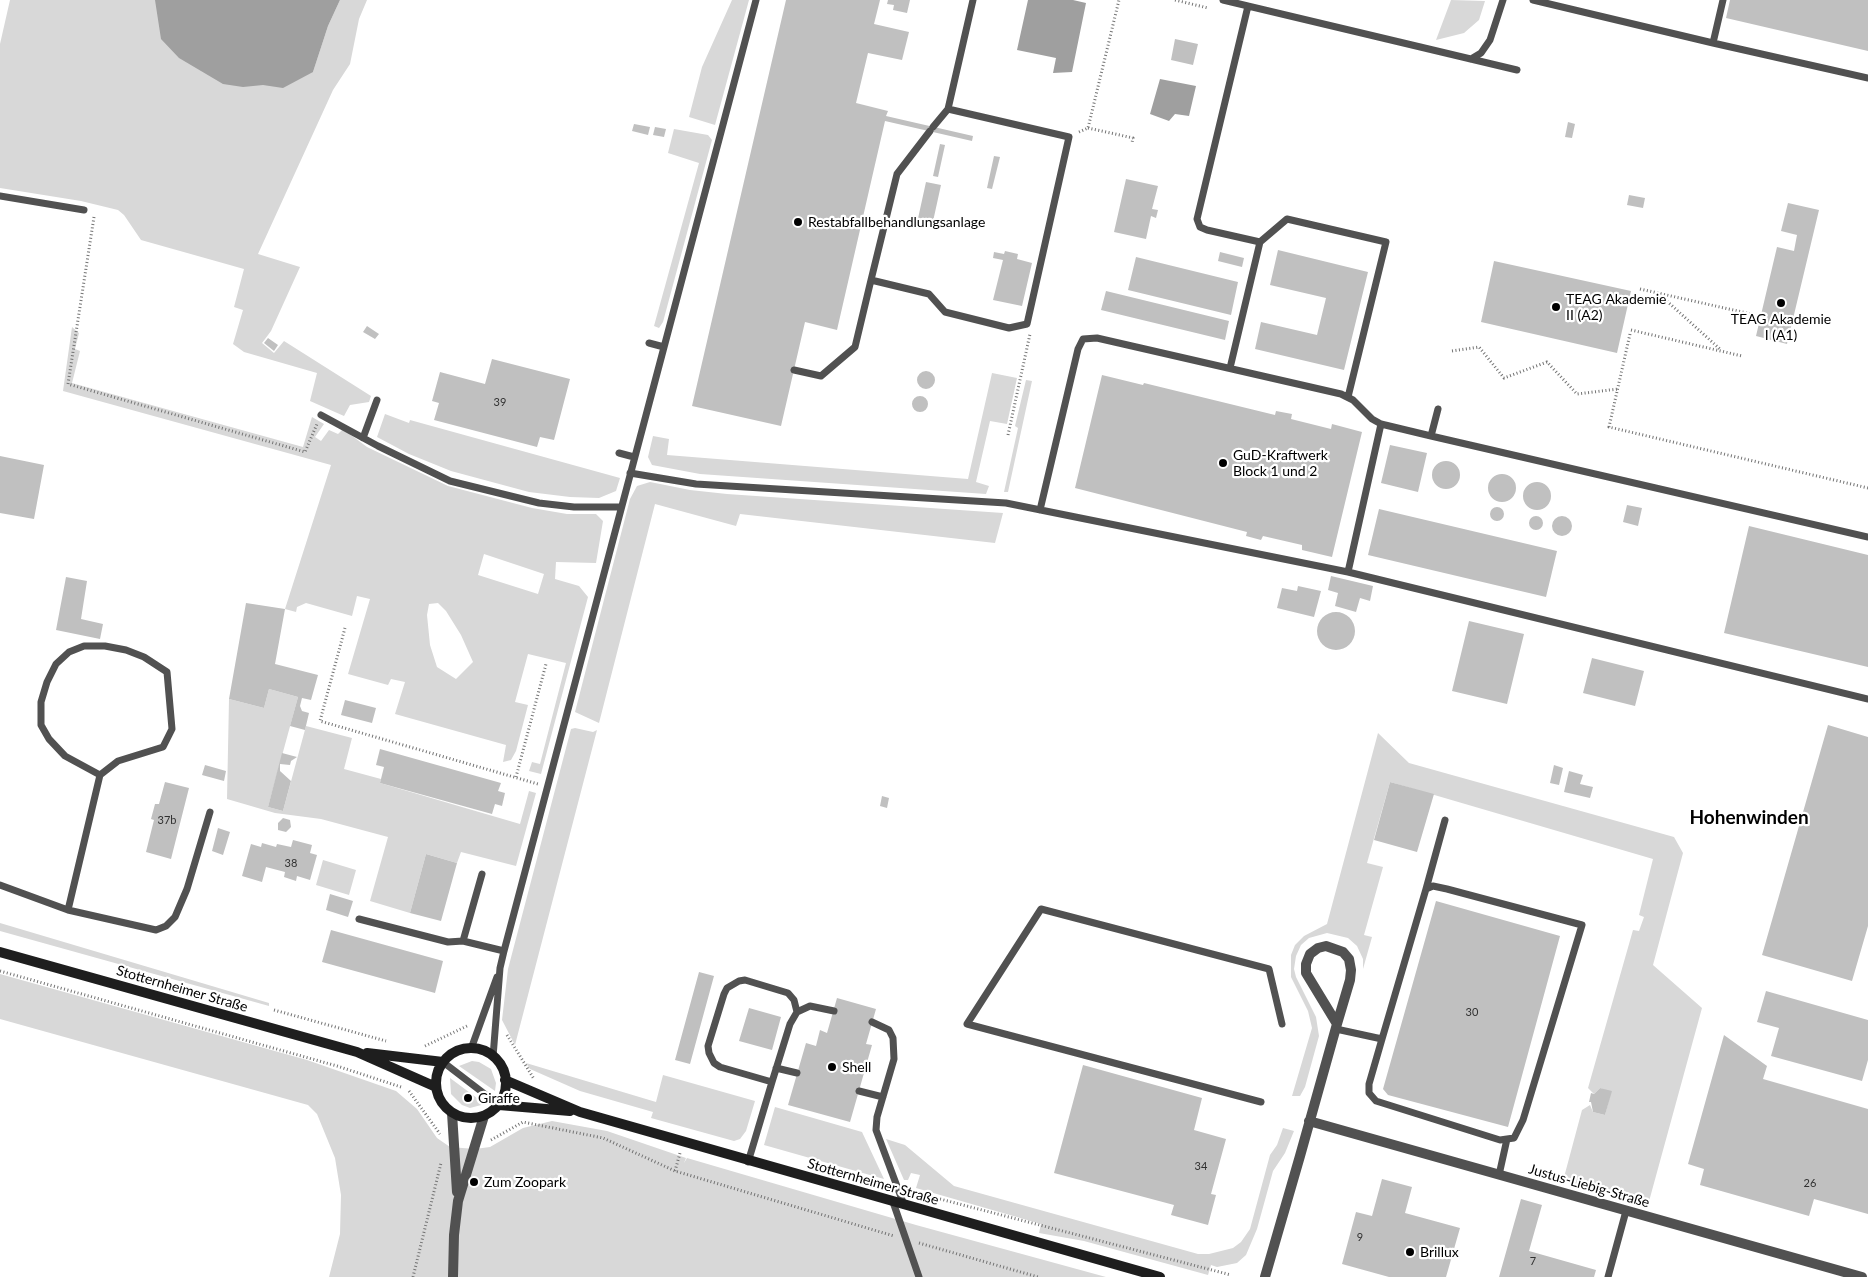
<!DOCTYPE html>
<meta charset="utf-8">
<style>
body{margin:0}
canvas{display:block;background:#fff}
</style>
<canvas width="1868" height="1277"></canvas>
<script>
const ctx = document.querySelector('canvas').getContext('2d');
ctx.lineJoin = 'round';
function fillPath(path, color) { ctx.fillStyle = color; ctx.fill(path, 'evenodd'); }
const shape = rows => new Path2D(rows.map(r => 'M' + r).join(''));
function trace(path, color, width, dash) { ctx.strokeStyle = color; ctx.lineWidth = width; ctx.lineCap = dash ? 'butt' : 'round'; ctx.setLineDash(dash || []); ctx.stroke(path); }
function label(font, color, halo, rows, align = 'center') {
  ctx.font = font + ' Lato,sans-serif'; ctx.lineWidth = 4.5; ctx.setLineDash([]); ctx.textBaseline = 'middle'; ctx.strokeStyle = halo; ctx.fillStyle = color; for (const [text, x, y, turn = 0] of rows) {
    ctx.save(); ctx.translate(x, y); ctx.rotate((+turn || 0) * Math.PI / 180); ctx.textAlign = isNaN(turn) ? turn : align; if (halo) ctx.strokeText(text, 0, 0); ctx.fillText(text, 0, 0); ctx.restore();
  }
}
const green = shape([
 [10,0,176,0,313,72,328,26,340,0,367,0,359,19,350,64,333,90,258,254,300,267,271,331,262,343,274,353,284,341,371,396,369,402,350,405,344,416,310,401,317,373,244,352,233,344,243,310,234,307,244,269,141,240,124,215,118,210,81,201,0,188,0,44],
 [732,0,749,0,715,125,689,117,702,67],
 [1451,0,1485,1,1479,20,1464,33,1436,40],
 [674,129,708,135,712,140,663,322,659,328,654,326,699,163,668,153],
 [72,327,79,333,75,349,80,351,72,383,303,447,312,417,324,424,315,437,321,441,329,430,338,434,343,429,367,447,448,486,532,508,567,514,596,514,603,521,596,563,556,562,555,579,579,586,588,597,541,774,529,771,532,762,540,764,566,663,528,654,515,702,528,705,516,751,511,760,503,762,506,745,395,714,405,682,391,679,388,685,348,674,370,599,357,596,352,616,306,603,297,607,296,612,285,609,331,465,63,391],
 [484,554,544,574,538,594,478,575],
 [438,603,446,611,461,635,473,662,456,679,437,667,430,645,427,615,429,604],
 [992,373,1017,378,1007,424,990,421,976,482,989,486,986,494,700,474,652,465,648,457,653,436,669,439,667,455,968,479],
 [1026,380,1032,381,1008,492,1004,492,1018,428,1015,426],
 [385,414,409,423,410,420,620,478,616,491,599,498,570,497,529,492,451,471,409,454,377,437],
 [650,482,690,490,727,494,1003,513,995,543,740,514,736,526,655,504,599,723,575,712,630,499,637,486],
 [269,689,298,697,268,807,283,811,306,726,352,738,344,769,381,779,380,783,520,824,529,791,536,793,516,866,461,852,457,863,426,854,410,913,370,901,388,837,321,819,275,813,227,799,229,699,264,708],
 [575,728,593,732,597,730,515,1045,502,1020,508,969,571,729],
 [1378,733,1409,763,1674,837,1683,853,1653,965,1702,1008,1648,1205,1563,1181,1582,1110,1590,1105,1593,1112,1605,1115,1611,1092,1600,1088,1594,1094,1588,1088,1633,930,1639,931,1644,917,1639,915,1653,859,1390,782,1367,863,1383,867,1364,935,1372,937,1363,969,1363,959,1357,946,1348,938,1327,933,1309,938,1301,945,1296,956,1294,969,1296,977,1316,1017,1319,1036,1305,1087,1300,1096,1292,1096,1312,1028,1308,1011,1291,977,1291,955,1295,945,1304,936,1327,924],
 [323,860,356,870,349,895,316,885],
 [0,923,269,1003,269,1006,0,931],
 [0,974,307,1060,396,1091,417,1109,437,1138,450,1147,475,1149,490,1147,523,1128,552,1121,607,1131,686,1158,684,1163,687,1158,916,1225,1106,1277,329,1277,340,1234,341,1195,335,1158,317,1114,308,1105,0,1019],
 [472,1061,479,1062,491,1069,496,1083,495,1091,459,1066],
 [526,1063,656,1102,663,1075,755,1101,746,1131,740,1139,734,1141,651,1118,653,1112,580,1091,530,1069],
 [450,1078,485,1104,470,1108,462,1105,451,1094],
 [775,1107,862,1132,884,1179,764,1145],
 [1283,1128,1294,1131,1285,1153,1273,1171,1257,1229,1246,1255,1237,1263,1217,1267,1211,1265,1208,1275,1084,1241,1039,1233,1041,1224,916,1188,920,1175,911,1173,908,1180,904,1180,886,1139,905,1145,954,1186,1198,1254,1209,1254,1233,1248,1241,1242,1250,1229,1270,1155,1277,1145]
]);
const water = shape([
 [155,0,340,0,328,26,313,72,283,88,263,85,243,87,223,84,179,58,161,39],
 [1028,0,1073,0,1086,3,1072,72,1053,73,1056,58,1017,50],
 [1160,79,1196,86,1189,116,1175,114,1169,121,1150,114]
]);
const building = shape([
 [786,0,880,0,874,24,909,32,902,60,868,53,856,103,888,111,886,116,973,136,972,141,885,121,837,330,805,322,781,426,692,406],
 [888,0,910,0,907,13,893,10,894,5,887,4],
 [1730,0,1868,0,1868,51,1726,18],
 [1175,39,1198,44,1193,65,1171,60],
 [1568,122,1575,124,1572,138,1565,137],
 [634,124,650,127,648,135,632,131],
 [655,127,666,129,664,137,653,135],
 [940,144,945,145,938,177,933,176],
 [994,156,1000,157,992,189,987,188],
 [1126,179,1158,186,1152,209,1158,210,1156,218,1151,216,1146,239,1114,232],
 [926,182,941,185,932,226,917,223],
 [1629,195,1645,198,1643,208,1627,205],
 [1788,203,1819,210,1787,344,1756,336,1777,247,1794,251,1797,235,1781,231],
 [1278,250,1368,272,1344,370,1255,349,1261,322,1317,335,1326,298,1270,285],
 [1005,251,1018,254,1017,259,1032,263,1022,306,993,300,1003,260,993,258,994,252,1004,254],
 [1220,252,1244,258,1242,267,1218,261],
 [1136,257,1238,282,1231,315,1128,290],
 [1494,261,1631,291,1617,353,1481,322],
 [1106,291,1229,321,1225,340,1101,310],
 [367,326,379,334,375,339,363,332],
 [268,338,278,345,274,351,264,343],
 [492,359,570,379,554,440,540,437,537,447,434,420,439,403,432,401,440,372,485,384],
 '917 380a9 9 0 1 1 18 0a9 9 0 1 1-18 0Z',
 [1102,375,1143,385,1144,383,1275,415,1276,411,1292,414,1291,419,1331,429,1332,424,1362,432,1332,557,1302,550,1302,545,1263,536,1261,540,1246,536,1247,532,1075,488],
 '912 404a8 8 0 1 1 16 0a8 8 0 1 1-16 0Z',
 [1390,445,1427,453,1418,492,1381,483],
 [0,456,44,465,34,519,0,513],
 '1432 475a14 14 0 1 1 28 0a14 14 0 1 1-28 0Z',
 '1488 488a14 14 0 1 1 28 0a14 14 0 1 1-28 0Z',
 '1523 496a14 14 0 1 1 28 0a14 14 0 1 1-28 0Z',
 [1627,505,1642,508,1638,526,1623,522],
 '1490 514a7 7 0 1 1 14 0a7 7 0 1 1-14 0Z',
 [1379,509,1557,551,1546,597,1368,555],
 '1552 526a10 10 0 1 1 20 0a10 10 0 1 1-20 0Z',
 '1529 523a7 7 0 1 1 14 0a7 7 0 1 1-14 0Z',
 [1749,526,1868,555,1868,667,1724,633],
 [1331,576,1373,586,1370,601,1360,598,1356,612,1335,606,1338,593,1328,590],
 [66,577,87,581,81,619,103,624,100,639,56,630],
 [1298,586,1321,591,1314,617,1277,608,1282,588,1297,591],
 [246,603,285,609,275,664,318,675,311,700,302,698,300,706,302,711,309,713,305,730,290,726,298,697,269,689,264,708,229,699],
 '1317 631a19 19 0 1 1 38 0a19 19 0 1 1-38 0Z',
 [1469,621,1524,634,1507,704,1452,691],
 [1592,658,1644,671,1635,706,1583,693],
 [345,700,376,708,372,723,341,715],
 [1828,725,1868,737,1868,926,1852,981,1762,955],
 [380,749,501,783,498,791,505,793,502,806,495,804,492,814,380,783,384,767,376,765],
 [282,753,297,757,291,761,290,765,280,764,280,771,291,781,283,811,268,807],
 [205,765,226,771,224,781,202,775],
 [1554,765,1563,768,1559,785,1550,783],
 [1569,771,1583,775,1580,784,1593,787,1590,798,1564,792],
 [165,782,189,788,171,859,146,852,154,820,151,819,155,804,159,804],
 [1390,782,1434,794,1417,852,1374,840],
 [882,796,889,798,887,808,880,806],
 [283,818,290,820,291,827,286,832,278,830,278,823],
 [218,828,230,832,223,855,212,851],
 [293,840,312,845,310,853,317,855,310,880,297,876,296,881,284,877,285,872,266,867,262,882,242,876,251,844,261,847,262,843,276,847,277,844,291,847],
 [426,854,457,863,441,921,410,913],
 [330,894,353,901,348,917,326,910],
 [1436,901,1560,936,1508,1127,1388,1095,1383,1089],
 [331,930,443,961,435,993,322,962],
 [699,972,714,976,690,1064,675,1060],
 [1766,991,1868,1020,1868,1060,1862,1081,1771,1056,1779,1028,1757,1022],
 [837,998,876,1009,866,1044,872,1045,850,1122,788,1105,806,1043,816,1046,820,1030,827,1033],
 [749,1008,781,1017,772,1050,739,1041],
 [1724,1035,1767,1066,1763,1079,1868,1109,1868,1214,1814,1199,1809,1216,1700,1185,1704,1169,1688,1164],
 [1083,1065,1202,1098,1194,1130,1226,1139,1211,1194,1216,1195,1208,1225,1171,1215,1174,1205,1054,1173],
 [1600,1088,1612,1091,1605,1115,1593,1112,1591,1102,1589,1102,1591,1093,1594,1094],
 [1382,1179,1412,1187,1405,1213,1460,1228,1446,1277,1389,1277,1342,1264,1356,1212,1372,1216],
 [1521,1199,1542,1205,1529,1251,1596,1270,1594,1277,1499,1277]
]);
const path = shape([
 [1175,0,1208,8],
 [1088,128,1133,138,1132,143],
 [1079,132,1088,128,1119,0],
 [94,217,68,384,305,452,317,424],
 [1640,289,1751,314],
 [1659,294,1721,350],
 [1631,330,1742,356],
 [1630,334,1609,427,1868,488],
 [1452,351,1479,347,1504,378,1547,362,1577,394,1618,389],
 [1008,435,1030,334],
 [345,628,320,721,538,784],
 [516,777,546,664],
 [0,971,337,1066,401,1087],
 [274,1010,386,1041],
 [507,1035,534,1079],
 [425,1046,467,1026],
 [409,1091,440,1134],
 [491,1140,523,1122,603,1138,675,1171,894,1236],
 [675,1171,680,1153],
 [940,1199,1231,1275],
 [919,1243,1038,1277],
 [413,1277,441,1163]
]);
const lane = shape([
 [1223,0,1517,70],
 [1533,0,1713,43],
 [1723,0,1713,43,1868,78],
 [1248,6,1197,219,1200,227,1207,230,1260,242],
 [1471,59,1481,53,1490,40,1503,0],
 [948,109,973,0],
 [930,131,897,174,871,280,929,294,945,312,1009,328,1027,324,1069,137,948,109,933,127],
 [0,196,84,210],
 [649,343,664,347],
 [1230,368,1260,242,1287,219,1386,242,1348,397],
 [794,370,821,376,855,347,871,280],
 [321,415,378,446,450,481,539,503,574,507,621,507],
 [1381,424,1431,436,1438,409],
 [1431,436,1868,537],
 [363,438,377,400],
 [619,453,634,457],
 [630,473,696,484,1006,503,1348,572,1868,699],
 [1040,510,1078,349,1083,339,1097,338,1341,394,1353,400,1372,419,1381,424,1348,572],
 [0,885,68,910,156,930,166,926,175,917,187,889,210,812],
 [1426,889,1445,820],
 [68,910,100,775,118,761,163,747,172,729,167,672,144,657,126,650,105,646,84,646,69,652,56,664,47,682,41,702,41,725,49,739,65,756,100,775],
 [359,919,448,942,463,941,504,951],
 [463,941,482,874],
 [797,1012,810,1006,834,1011],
 [872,1022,889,1030,893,1038,894,1059,877,1117,876,1130,904,1205],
 [1336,1029,1382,1039,1426,889,1433,886,1447,889,1582,925,1523,1120,1514,1138,1500,1140,1376,1101,1369,1093,1369,1084,1382,1039],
 [471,1049,497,977],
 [493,1057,500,968,504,951,756,0],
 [443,1062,499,1105],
 [776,1068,797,1073],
 [859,1091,883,1097],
 [1261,1102,967,1024,1041,909,1269,969,1282,1024],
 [748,1162,752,1149,772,1082,790,1024,797,1012,794,1000,788,993,745,980,739,981,727,988,724,994,708,1046,709,1053,714,1063,720,1067,772,1082],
 [1499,1175,1507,1139],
 [893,1202,919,1277],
 [1608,1277,1626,1211]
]);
const street = shape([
 [452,1113,457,1192],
 [1309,1121,1862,1277],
 [453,1277,454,1235,458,1201,484,1116],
 [1265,1277,1300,1156,1337,1024,1350,980,1351,970,1349,959,1343,952,1326,946,1318,948,1310,954,1306,964,1306,973,1337,1024]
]);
const secondary = shape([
 [0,952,357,1052,436,1087],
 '436 1083a35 35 0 1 1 70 0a35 35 0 1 1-70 0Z',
 [367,1053,443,1062],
 [505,1080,580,1112,1160,1277],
 [499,1105,570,1111]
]);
const markers = [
 [798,222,5,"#000"],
 [1781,303,5,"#000"],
 [1556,307,5,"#000"],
 [1223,463,5,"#000"],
 [832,1067,5,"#000"],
 [468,1098,5,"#000"],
 [474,1182,5,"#000"],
 [1410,1252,5,"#000"]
];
const numberNames = [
 ["39",500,402],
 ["37b",167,820],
 ["38",291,863],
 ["30",1472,1012],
 ["34",1201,1166],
 ["26",1810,1183],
 ["9",1360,1237],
 ["7",1533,1261]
];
const poiNames = [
 ["Restabfallbehandlungsanlage",808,222],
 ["TEAG Akademie",1566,299],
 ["II (A2)",1566,315],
 ["TEAG Akademie",1781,319,"center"],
 ["I (A1)",1781,335,"center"],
 ["GuD-Kraftwerk",1233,455],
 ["Block 1 und 2",1233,471],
 ["Shell",842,1067],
 ["Giraffe",478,1098],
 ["Zum Zoopark",484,1182],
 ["Brillux",1420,1252]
];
const streetNames = [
 ["Stotternheimer Straße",182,989,16],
 ["Stotternheimer Straße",873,1182,16],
 ["Justus-Liebig-Straße",1589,1186,16]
];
const districtNames = [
 ["Hohenwinden",1749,818]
];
fillPath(green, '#d8d8d8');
fillPath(water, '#9f9f9f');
fillPath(building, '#c0c0c0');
trace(path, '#737373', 3, [1, 2.5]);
trace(lane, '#515151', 7);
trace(street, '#515151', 10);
trace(secondary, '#1e1e1e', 10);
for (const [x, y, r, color] of markers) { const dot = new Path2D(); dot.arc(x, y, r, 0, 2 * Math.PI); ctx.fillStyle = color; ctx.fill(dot); trace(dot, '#fff', 2); }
label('11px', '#303030', null, numberNames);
label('14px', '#000', '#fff', poiNames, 'left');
label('14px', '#000', '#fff', streetNames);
label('bold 19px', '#000', '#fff', districtNames);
</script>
